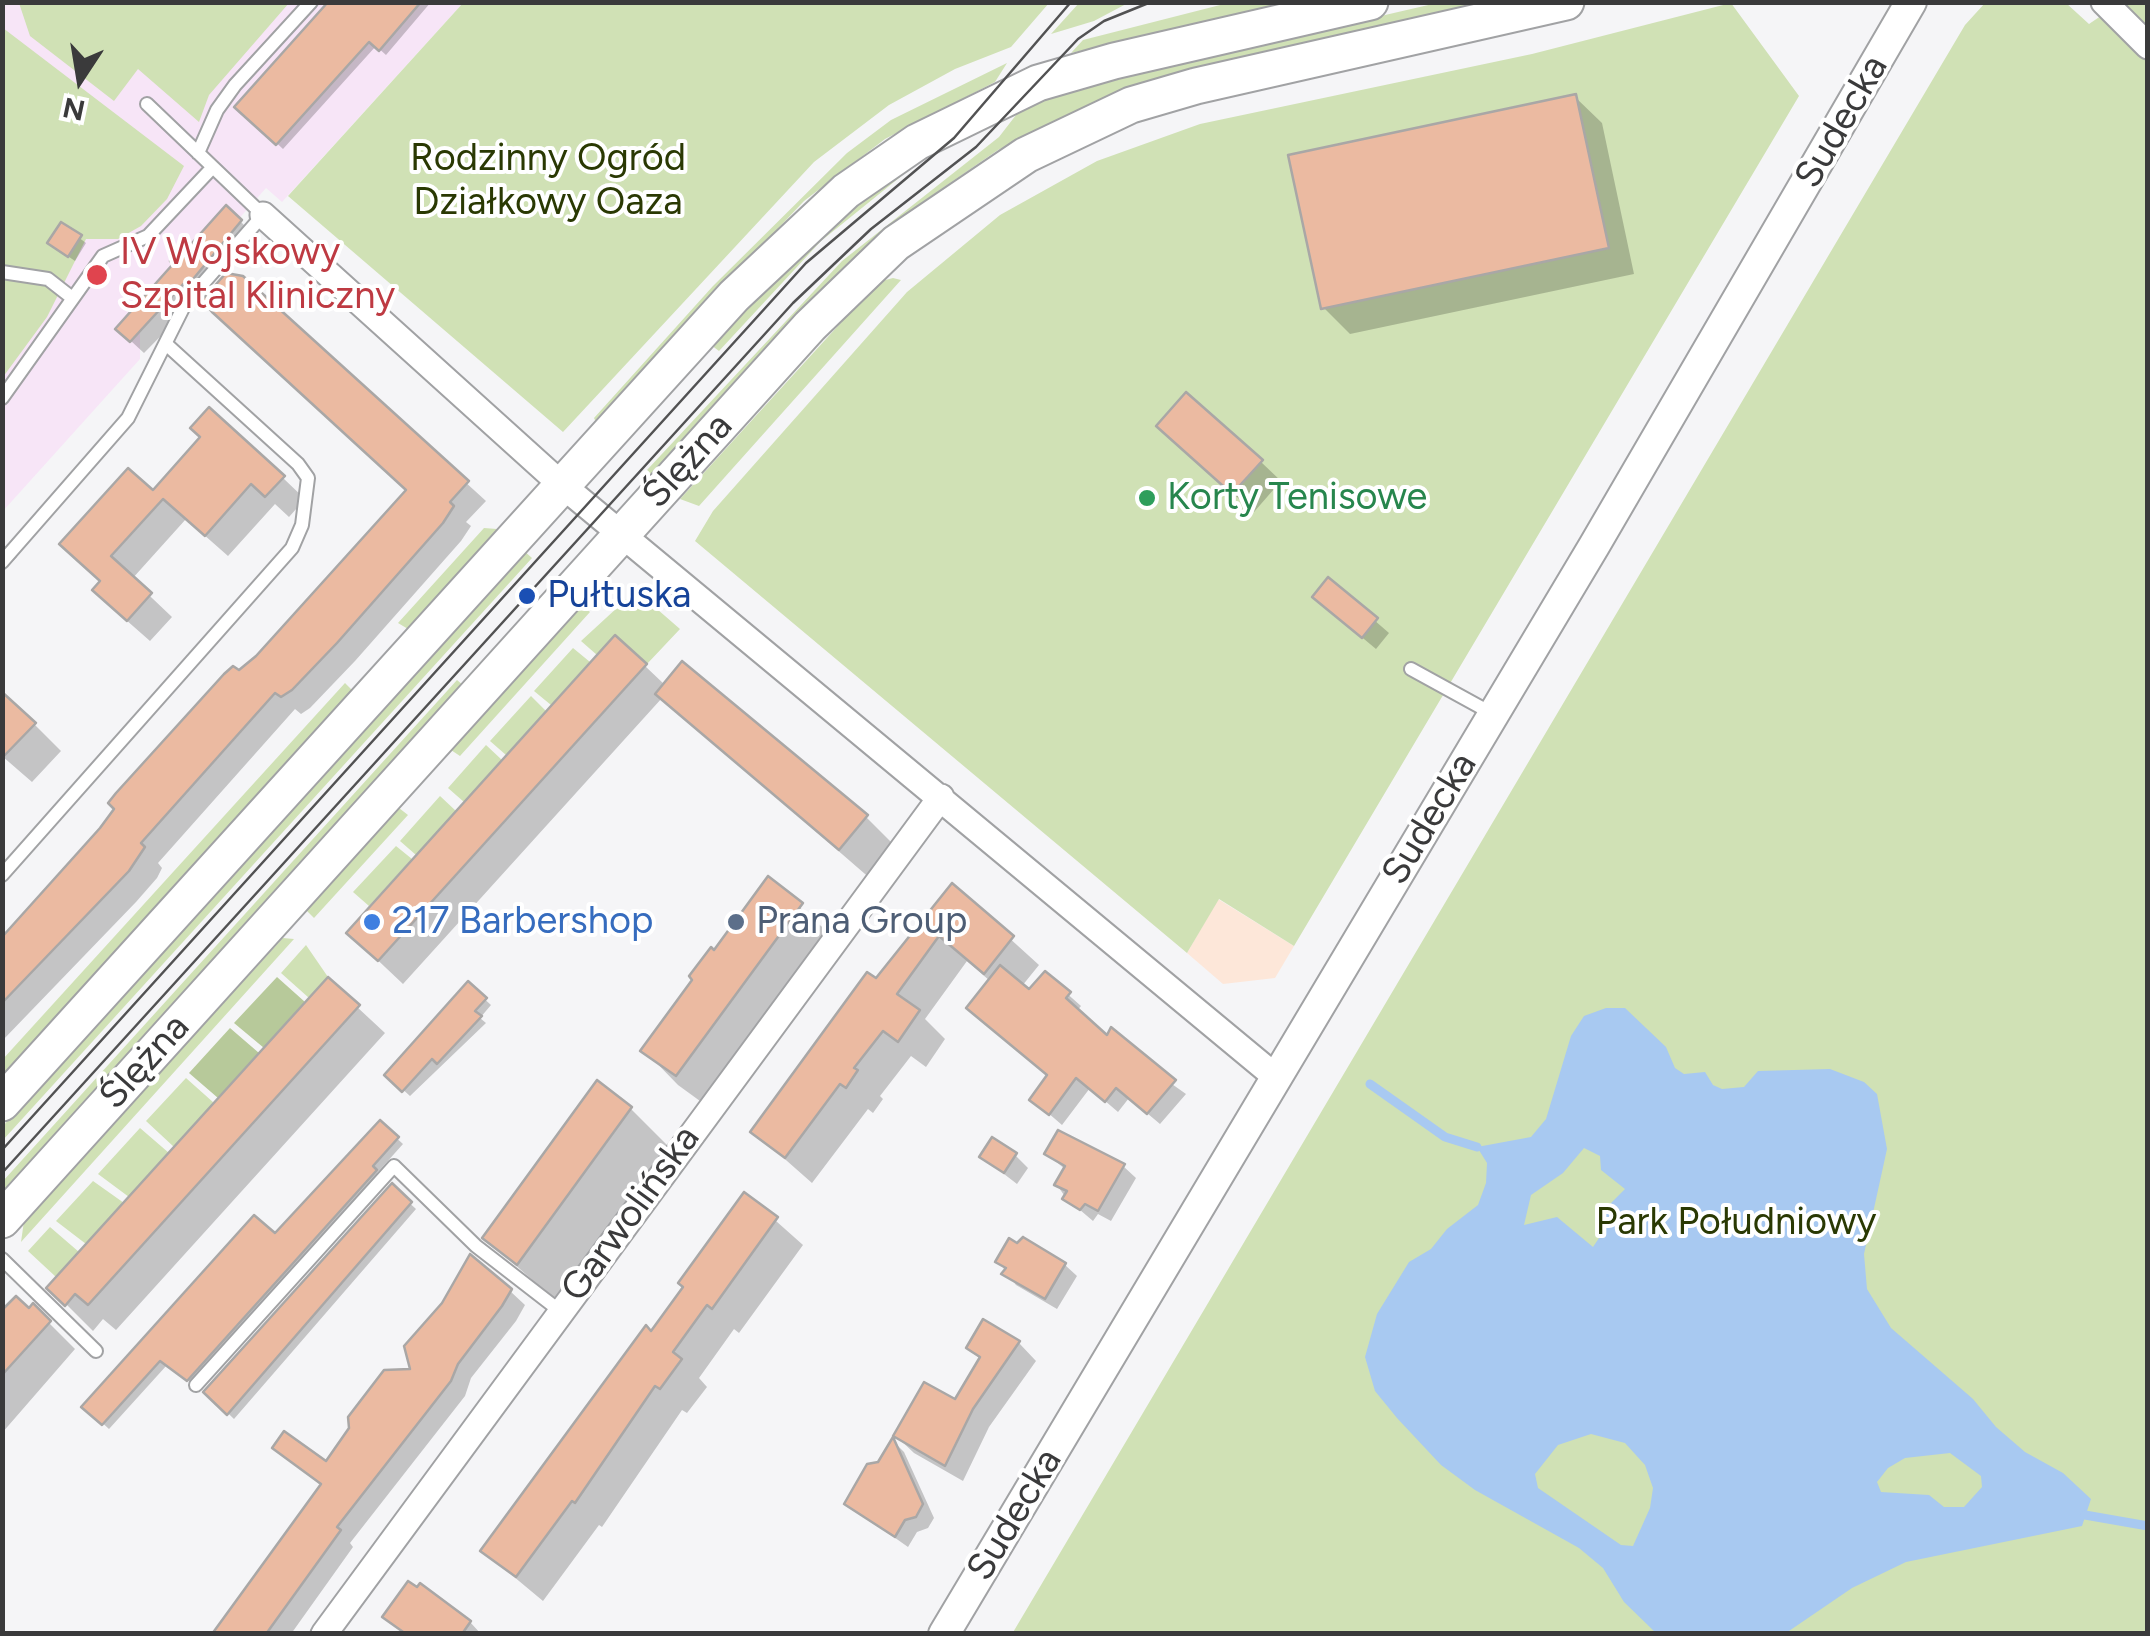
<!DOCTYPE html>
<meta charset="utf-8">
<style>
body{margin:0}
#map{position:relative;width:2150px;height:1636px;overflow:hidden;background:#f5f5f7;font-family:Figtree,sans-serif}
canvas{display:block}
.frame{position:absolute;inset:0;border:5px solid #3a3a3b;pointer-events:none}
.north{position:absolute;left:30px;top:30px;width:100px;height:100px;-webkit-text-stroke:8px #fff;paint-order:stroke;rotate:192deg;font-size:28px;font-weight:700;line-height:40px;text-align:center;color:#3a3a3b}
.north::after{content:'';display:block;margin:auto;width:35px;height:45px;background:#3a3a3b;clip-path:polygon(50% 0,100% 100%,50% 72%,0 100%)}
</style>
<div id="map">
<canvas width="2150" height="1636"></canvas>
<div class="frame"></div>
<div class="north">N</div>
</div>
<script>
const ctx = document.querySelector('canvas').getContext('2d');
ctx.lineJoin = 'round';
function fillPath(path, color) { ctx.fillStyle = color; ctx.fill(path, 'evenodd'); }
const shape = rows => new Path2D(rows.map(r => 'M' + r).join(''));
function trace(path, color, width, dash) { ctx.strokeStyle = color; ctx.lineWidth = width; ctx.lineCap = dash ? 'butt' : 'round'; ctx.setLineDash(dash || []); ctx.stroke(path); }
function label(font, color, halo, rows, align = 'center') {
  ctx.font = font + ' Figtree,sans-serif'; ctx.lineWidth = 8; ctx.setLineDash([]); ctx.textBaseline = 'middle'; ctx.strokeStyle = halo; ctx.fillStyle = color; for (const [text, x, y, turn = 0] of rows) {
    ctx.save(); ctx.translate(x, y); ctx.rotate((+turn || 0) * Math.PI / 180); ctx.textAlign = isNaN(turn) ? turn : align; if (halo) ctx.strokeText(text, 0, 0); ctx.fillText(text, 0, 0); ctx.restore();
  }
}
const industrial = shape([
 [1218,899,1294,946,1275,978,1223,984,1187,953]
]);
const medical = shape([
 [3,3,463,3,282,202,266,188,140,331,140,359,3,511]
]);
const green = shape([
 [19,3,289,3,209,95,199,122,138,69,114,101,30,36],
 [463,3,463,2,1049,3,1011,47,955,69,889,105,814,162,563,432,288,196],
 [1079,3,1079,2,1128,3,1094,21,1051,34],
 [1228,3,1287,3,1071,53,1083,40],
 [1437,3,1497,3,1126,90,998,150,908,212,856,257,654,477,647,470,842,261,999,137,1023,106,1100,81],
 [1731,3,1799,96,1294,946,1219,899,1187,953,695,541,713,511,907,292,1000,215,1097,161,1200,124,1532,54],
 [1985,3,2066,3,2089,24,2120,3,2147,3,2147,1633,1012,1634,1965,25],
 [3,28,184,166,167,199,141,226,118,239,86,239,47,317,3,377],
 [1007,63,995,82,885,139,804,201,596,422,594,418,713,286,847,153,891,120],
 [925,157,821,241,719,351,711,345,860,200],
 [893,278,901,280,699,506,680,499,878,282],
 [484,528,497,529,408,629,398,623],
 [523,550,532,558,3,1140,3,1126],
 [631,595,642,596,680,629,647,664,615,635,597,655,581,641],
 [583,605,590,612,460,756,451,750],
 [573,648,590,662,551,705,534,691],
 [457,680,464,686,3,1195,3,1181],
 [345,683,352,690,3,1077,3,1059],
 [531,696,546,711,506,755,490,741],
 [486,745,502,760,464,802,448,788],
 [440,796,456,811,416,855,400,841],
 [399,808,408,815,314,918,306,910],
 [396,846,412,859,369,906,353,892],
 [283,938,294,939,21,1242,24,1221],
 [306,945,328,977,309,998,281,973],
 [186,1078,214,1103,174,1147,146,1121],
 [140,1128,169,1153,129,1197,98,1174],
 [93,1181,124,1203,86,1244,56,1221],
 [50,1227,79,1252,56,1277,28,1251]
]);
const forest = shape([
 [277,977,305,1002,264,1048,234,1023],
 [230,1028,259,1053,218,1098,189,1073]
]);
const water = shape([
 [1606,1008,1625,1008,1666,1047,1675,1068,1684,1074,1705,1072,1713,1085,1722,1089,1744,1087,1758,1071,1830,1069,1864,1082,1877,1094,1887,1149,1864,1254,1867,1289,1891,1328,1973,1399,1996,1427,2025,1452,2063,1473,2091,1499,2082,1526,1906,1562,1852,1588,1786,1633,1656,1633,1624,1602,1603,1568,1579,1548,1475,1490,1441,1465,1397,1418,1375,1391,1365,1357,1377,1314,1409,1262,1431,1249,1447,1229,1478,1205,1486,1183,1487,1163,1477,1147,1531,1137,1546,1119,1571,1036,1584,1016],
 [1584,1148,1600,1156,1601,1170,1625,1189,1607,1207,1603,1219,1605,1229,1593,1247,1557,1217,1524,1225,1531,1195,1563,1173],
 [1591,1434,1625,1443,1645,1465,1653,1488,1650,1508,1633,1546,1621,1545,1538,1488,1535,1474,1558,1445],
 [1950,1453,1981,1476,1982,1487,1964,1507,1944,1507,1929,1495,1881,1492,1877,1482,1888,1468,1905,1458]
]);
const shadow = shape([
 [329,2,431,2,386,55,376,46,283,149,238,107],
 [1575,97,1602,123,1634,274,1350,334,1323,307],
 [240,221,253,234,211,280,214,282,144,353,118,329],
 [62,225,86,243,75,261,56,248],
 [242,279,486,501,466,522,471,526,461,541,355,661,310,708,301,714,295,709,158,863,162,868,157,878,136,902,2,1041,2,941,408,491,252,348],
 [1179,446,1261,462,1281,481,1254,512],
 [283,478,305,499,289,517,275,504,228,556,186,519,132,579,172,617,150,641,117,612,103,582,84,566,153,493],
 [2,543,17,557,2,573],
 [1328,580,1389,633,1376,649,1328,609],
 [645,666,665,685,866,817,905,856,880,887,662,698,403,984,349,933],
 [34,724,61,751,32,782,2,756],
 [768,880,836,939,711,1109,678,1085,644,1050],
 [953,887,1039,965,1022,986,1030,993,1046,975,1081,1006,1077,1011,1107,1038,1186,1094,1160,1124,1129,1098,1118,1112,1090,1088,1062,1125,1032,1099,1050,1076,990,981,967,961,925,1019,945,1039,926,1067,911,1056,880,1096,883,1099,873,1113,868,1109,812,1183,753,1131],
 [328,980,385,1033,116,1330,103,1319,93,1331,50,1288],
 [468,984,491,1005,480,1018,486,1023,410,1096,387,1075],
 [631,1109,670,1148,557,1302,485,1238],
 [380,1123,403,1144,377,1173,381,1177,194,1385,167,1365,109,1429,85,1407,276,1237],
 [1047,1154,1123,1166,1136,1178,1111,1221,1098,1214,1093,1221,1066,1198,1057,1185,1066,1170],
 [1015,1155,1028,1168,1017,1184,982,1157],
 [392,1187,416,1209,234,1419,206,1392],
 [749,1197,803,1245,739,1333,734,1329,699,1378,707,1387,687,1413,682,1410,602,1527,599,1525,543,1601,483,1551,651,1334],
 [998,1261,1065,1265,1077,1276,1057,1309,1016,1285],
 [510,1291,525,1305,516,1321,471,1378,465,1396,350,1543,353,1547,291,1634,215,1634,322,1486,275,1448,326,1464,413,1372,444,1304],
 [33,1307,75,1349,2,1433,2,1314],
 [984,1323,1019,1343,1036,1361,989,1427,963,1481,914,1453,896,1436,956,1403,981,1360,969,1348],
 [893,1441,904,1452,934,1518,928,1528,917,1532,908,1547,847,1504],
 [386,1617,470,1622,481,1634,405,1634]
]);
const stream = shape([
 [1370,1084,1445,1137,1477,1147],
 [2085,1515,2148,1526]
]);
const building = shape([
 [328,2,421,2,379,51,369,42,276,145,234,107,328,2],
 [1576,94,1609,248,1321,309,1288,155,1576,94],
 [226,205,242,220,189,284,186,281,130,342,115,329,173,264,170,261,175,262,226,205],
 [61,222,82,235,68,257,47,243,61,222],
 [226,273,243,276,469,481,450,502,454,506,443,523,337,643,292,690,281,697,275,693,141,843,145,847,129,871,2,1003,2,937,100,828,114,809,108,803,116,793,224,674,233,666,239,670,256,656,406,490,212,312,202,300,226,273],
 [1186,392,1263,460,1232,494,1156,426,1186,392],
 [209,407,285,476,265,497,251,484,205,536,163,499,111,556,152,593,127,621,92,590,100,581,59,544,128,468,153,490,200,437,190,428,209,407],
 [1328,577,1378,618,1362,638,1312,597,1328,577],
 [615,635,647,664,378,961,346,933,615,635],
 [682,661,868,815,839,850,655,694,682,661],
 [2,692,36,723,2,758,2,692],
 [768,876,803,903,676,1076,640,1051,692,980,689,976,711,947,714,950,768,876],
 [952,883,1014,936,984,974,939,936,897,994,920,1010,898,1042,883,1031,854,1068,858,1070,846,1088,840,1084,785,1158,750,1132,867,972,876,978,952,883],
 [1000,965,1029,989,1045,971,1071,992,1066,998,1107,1035,1111,1027,1176,1080,1147,1114,1116,1088,1105,1102,1076,1078,1049,1115,1029,1100,1047,1075,966,1008,1000,965],
 [328,977,360,1005,88,1305,75,1294,65,1306,46,1288,328,977],
 [468,981,487,998,475,1011,482,1016,437,1064,432,1059,402,1092,384,1075,468,981],
 [597,1080,632,1107,517,1265,482,1238,597,1080],
 [380,1120,399,1137,373,1166,377,1170,187,1381,160,1361,102,1425,81,1407,254,1215,275,1233,380,1120],
 [1058,1130,1125,1164,1098,1211,1085,1204,1080,1210,1062,1199,1067,1191,1054,1185,1065,1166,1044,1154,1058,1130],
 [992,1137,1017,1153,1004,1173,979,1157,992,1137],
 [392,1183,412,1202,227,1415,203,1392,392,1183],
 [744,1192,778,1217,712,1309,707,1305,673,1352,682,1359,660,1389,655,1386,575,1503,572,1501,516,1577,480,1551,646,1325,651,1331,683,1287,678,1283,744,1192],
 [1023,1237,1066,1263,1045,1299,1001,1274,1006,1268,995,1262,1009,1238,1017,1243,1023,1237],
 [470,1254,512,1289,502,1306,458,1364,451,1381,337,1527,341,1530,266,1634,212,1634,321,1484,272,1448,284,1431,326,1461,349,1428,348,1417,384,1370,410,1369,404,1346,442,1303,470,1254],
 [16,1296,29,1308,33,1303,51,1321,2,1375,2,1310,16,1296],
 [983,1319,1020,1341,973,1409,945,1466,893,1436,924,1382,955,1399,980,1357,966,1348,983,1319],
 [893,1437,923,1504,916,1517,905,1520,895,1537,844,1504,867,1464,878,1462,893,1437],
 [408,1581,417,1587,420,1583,471,1621,462,1634,406,1634,382,1617,408,1581]
]);
const service = shape([
 [198,153,217,110,235,85,311,2],
 [2,272,48,279,71,297],
 [2,398,103,256,148,236,212,168],
 [2,562,128,418,185,304,263,215,147,104],
 [1411,669,1493,714],
 [2,875,292,548,302,525,308,478,298,464,166,344],
 [2,1259,96,1351],
 [196,1385,394,1166,476,1246,560,1311]
]);
const minor = shape([
 [2104,2,2148,46],
 [263,215,562,485,1277,1078],
 [324,1634,941,797]
]);
const tertiary = shape([
 [944,1634,1594,546,1911,2]
]);
const secondary = shape([
 [2,1103,734,296,846,191,917,142,1038,83,1114,61,1370,2],
 [2,1220,810,326,896,243,1026,155,1131,105,1196,86,1566,2]
]);
const tram = shape([
 [2,1150,806,263,954,138,1071,2],
 [2,1173,793,303,871,229,976,147,1078,39,1104,21,1151,2]
]);
const markers = [
 [97,275,12,"#e0444e"],
 [1147,498,10,"#2e9e5b"],
 [527,596,10,"#1a4fb4"],
 [372,922,10,"#3f7fe0"],
 [736,922,10,"#5c6f8a"]
];
const streetNames = [
 ["Sudecka",1842,122,-60],
 ["Ślężna",688,461,-48],
 ["Sudecka",1430,819,-59],
 ["Ślężna",145,1062,-48],
 ["Garwolińska",631,1214,-54],
 ["Sudecka",1015,1515,-59]
];
const parkNames = [
 ["Rodzinny Ogród",548,159],
 ["Działkowy Oaza",548,203],
 ["Park Południowy",1736,1223]
];
const healthNames = [
 ["IV Wojskowy",120,253],
 ["Szpital Kliniczny",120,297]
];
const leisureNames = [
 ["Korty Tenisowe",1167,498]
];
const transitNames = [
 ["Pułtuska",547,596]
];
const shopNames = [
 ["217 Barbershop",392,922]
];
const serviceNames = [
 ["Prana Group",756,922]
];
fillPath(industrial, '#fde7d9');
fillPath(medical, '#f7e5f7');
fillPath(green, '#d0e1b5');
fillPath(forest, '#b7c99a');
fillPath(water, '#a8c9f1');
fillPath(shadow, '#0003');
trace(stream, '#a8c9f1', 9);
fillPath(building, '#ebbaa1');
trace(building, '#a9a7a6', 2.5);
trace(service, '#a1a2a4', 16);
trace(minor, '#a1a2a4', 29);
trace(tertiary, '#a1a2a4', 34);
trace(secondary, '#a1a2a4', 39);
trace(service, '#fff', 12);
trace(minor, '#fff', 25);
trace(tertiary, '#fff', 30);
trace(secondary, '#fff', 35);
trace(tram, '#525253', 2.5);
for (const [x, y, r, color] of markers) { const dot = new Path2D(); dot.arc(x, y, r, 0, 2 * Math.PI); ctx.fillStyle = color; ctx.fill(dot); trace(dot, '#fff', 4); }
label('38px', '#3a3a3b', '#fff', streetNames);
label('38px', '#2a3903', '#fff', parkNames);
label('38px', '#be3a42', '#fff', healthNames, 'left');
label('38px', '#27864d', '#fff', leisureNames, 'left');
label('38px', '#164399', '#fff', transitNames, 'left');
label('38px', '#366cbe', '#fff', shopNames, 'left');
label('38px', '#4e5e75', '#fff', serviceNames, 'left');
</script>
